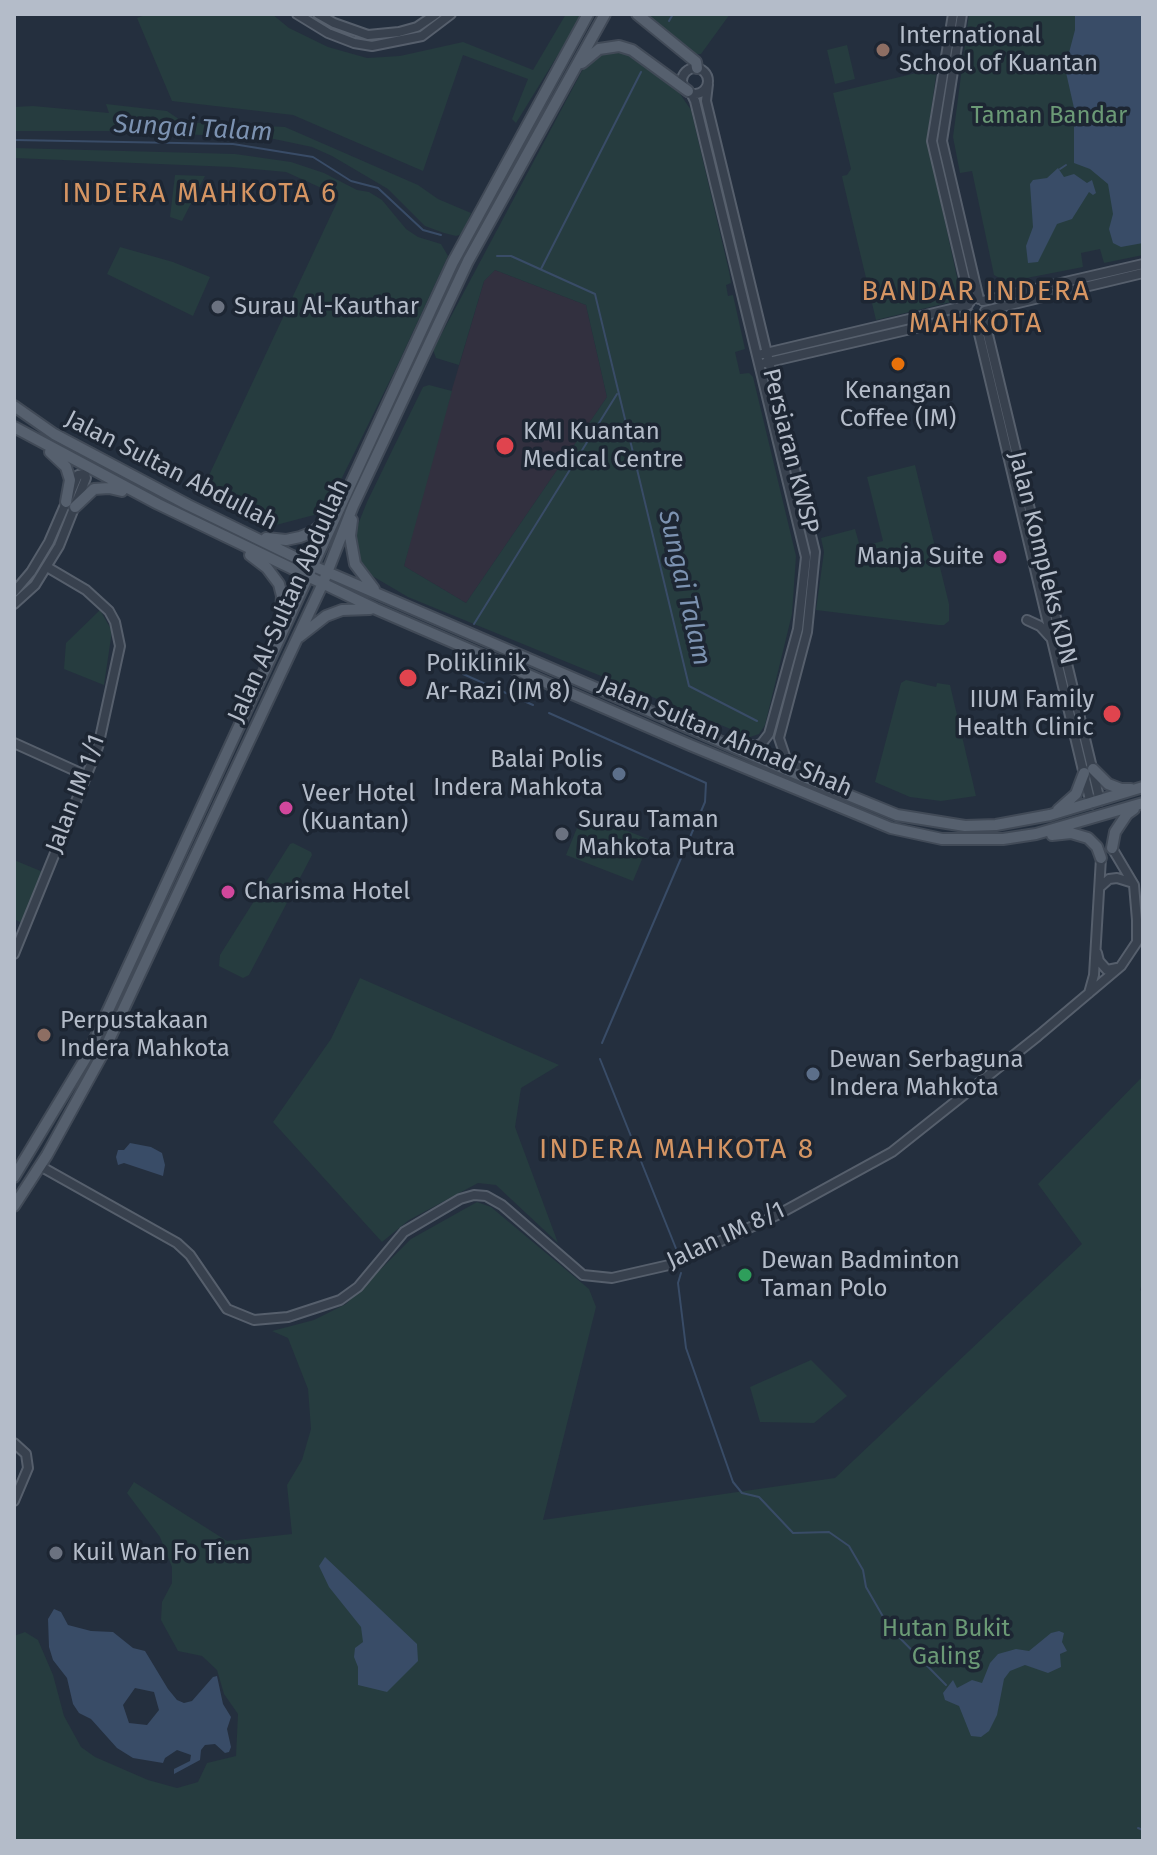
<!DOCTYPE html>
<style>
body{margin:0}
#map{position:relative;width:1157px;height:1855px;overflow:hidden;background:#242f3e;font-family:"Fira Sans",sans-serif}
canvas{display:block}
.frame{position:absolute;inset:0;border:16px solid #b4bcc9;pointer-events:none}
</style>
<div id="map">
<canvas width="1157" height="1855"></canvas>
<div class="frame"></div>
</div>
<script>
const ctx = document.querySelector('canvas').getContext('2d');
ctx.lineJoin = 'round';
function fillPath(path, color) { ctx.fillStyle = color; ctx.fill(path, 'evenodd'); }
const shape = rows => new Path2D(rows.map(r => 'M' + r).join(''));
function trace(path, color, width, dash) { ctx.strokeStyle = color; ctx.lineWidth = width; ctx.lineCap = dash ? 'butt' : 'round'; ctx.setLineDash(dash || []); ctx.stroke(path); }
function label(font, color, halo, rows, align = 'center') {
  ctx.font = font + ' "Fira Sans",sans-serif'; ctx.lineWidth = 7; ctx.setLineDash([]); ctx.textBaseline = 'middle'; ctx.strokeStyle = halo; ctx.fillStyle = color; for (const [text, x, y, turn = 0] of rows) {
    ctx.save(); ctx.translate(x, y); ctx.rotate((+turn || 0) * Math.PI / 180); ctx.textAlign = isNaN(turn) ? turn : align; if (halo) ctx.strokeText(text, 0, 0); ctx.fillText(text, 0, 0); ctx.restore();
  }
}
const medical = shape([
 [495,270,586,305,607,397,466,603,404,566,422,491,484,281]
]);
const green = shape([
 [148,14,272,14,289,28,328,47,367,58,400,56,463,42,533,70,566,14,583,14,516,123,512,119,528,79,463,55,423,171,293,115,172,101,137,18],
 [642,14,730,14,701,54,691,54],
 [969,14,1143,14,1143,255,1104,263,1100,249,1081,253,1083,267,1006,282,994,275,972,171,960,173,953,137],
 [847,45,855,79,835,84,827,50],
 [616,49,629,52,676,88,691,110,729,271,731,283,726,285,728,296,733,295,745,349,735,352,740,374,749,373,753,377,796,556,792,614,765,725,759,734,750,737,408,597,369,574,359,560,355,549,355,532,367,502,423,387,429,385,452,391,404,566,466,603,607,397,586,305,495,270,484,281,459,365,436,358,433,350,583,69,591,58],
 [937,68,927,140,960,291,956,300,951,302,876,320,843,181,842,176,847,175,851,169,833,93],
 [106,104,167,111,183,122,285,127,418,185,438,199,471,213,462,234,456,236,444,233,425,226,388,189,332,156,312,147,274,139,129,131,14,131,14,107,33,106,109,113],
 [14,148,235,154,291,162,324,173,357,190,369,192,382,200,406,229,418,237,441,244,448,256,397,366,335,492,314,515,276,525,244,515,205,491,204,486,338,200,337,195,286,172,232,167,14,158],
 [175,175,205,176,182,221,170,217],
 [120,247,173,262,210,277,193,316,107,274],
 [915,465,949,604,949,621,944,625,938,625,816,610,824,552,821,538,855,529,860,547,883,541,867,477],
 [100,610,112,631,104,685,64,669,66,643],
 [906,680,936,687,937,683,950,685,976,796,941,801,910,797,875,782,901,683],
 [583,813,650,840,633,881,566,855],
 [293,843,311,852,312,855,249,975,243,978,219,966,220,955,290,844],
 [14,860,43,872,22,923,14,919],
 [360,978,559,1065,521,1088,515,1127,558,1243,496,1185,478,1183,409,1220,382,1242,273,1122,331,1039],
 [1143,1076,1143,1281,1140,1290,1143,1292,1143,1841,14,1841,14,1636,25,1632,38,1640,53,1675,64,1716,81,1747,95,1757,148,1780,177,1788,198,1782,207,1763,236,1756,238,1714,224,1694,217,1670,202,1656,178,1651,161,1620,162,1602,172,1583,172,1567,160,1537,127,1493,134,1482,227,1541,292,1534,287,1485,302,1460,311,1429,308,1389,288,1338,272,1331,314,1320,346,1304,411,1239,477,1202,491,1207,589,1289,596,1307,543,1520,835,1478,1082,1244,1038,1184],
 [811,1360,847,1396,814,1423,760,1422,750,1387]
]);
const water = shape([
 [1075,14,1143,14,1143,243,1121,247,1113,243,1109,229,1113,214,1108,184,1090,169,1074,163,1074,108,1065,68,1075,30],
 [1058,168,1064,177,1074,174,1087,183,1092,180,1096,193,1093,195,1089,192,1072,219,1057,224,1038,262,1028,263,1026,246,1033,227,1030,184,1033,180,1047,178],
 [130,1143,151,1147,162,1153,165,1165,163,1176,124,1163,118,1165,116,1157,118,1150,124,1150],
 [325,1557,417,1644,418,1661,387,1692,358,1685,358,1667,354,1657,355,1648,363,1642,361,1627,329,1587,319,1566],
 [54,1609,61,1612,68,1625,91,1631,113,1632,133,1648,145,1651,168,1689,177,1700,184,1703,192,1701,213,1677,217,1676,223,1704,231,1717,227,1729,231,1747,229,1752,225,1753,215,1744,205,1745,201,1750,200,1760,174,1774,174,1769,190,1761,191,1755,177,1750,165,1758,163,1763,133,1758,117,1748,91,1719,79,1713,73,1704,67,1678,53,1660,49,1647,48,1619],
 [135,1688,154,1692,159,1710,147,1725,129,1723,123,1705],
 [1059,1631,1064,1633,1062,1642,1067,1651,1060,1654,1061,1667,1048,1673,1025,1665,1010,1671,1004,1679,997,1715,989,1731,981,1737,971,1736,959,1706,945,1700,943,1693,953,1680,957,1688,972,1680,982,1683,990,1663,998,1654,1016,1649,1029,1651,1051,1633]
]);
const stream = shape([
 [669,21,673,14],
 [14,140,233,144,313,157,351,181,378,188,423,230,441,235],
 [1060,169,1066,165],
 [497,256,511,256,595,294,689,686,757,721],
 [541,269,641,72],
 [474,624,617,394],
 [463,658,463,674,533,705],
 [549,713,706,783,705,802,602,1043],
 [600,1059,677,1251],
 [681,1273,678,1283,686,1348,733,1482,742,1493,759,1497,793,1533,829,1532,849,1546,863,1570,866,1587,889,1627,946,1685],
 [1138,1828,1143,1830]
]);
const minor = shape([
 [297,14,328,33,354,43,372,46,422,36,451,14],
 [318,14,334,23,368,35,399,32,417,27,436,14],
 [953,14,932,141,970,302],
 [962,14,942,141,979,299],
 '682 81a13 13 0 1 1 26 0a13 13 0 1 1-26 0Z',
 [708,84,706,101,815,552,807,632,779,738,786,759,814,777],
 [691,93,695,101,806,557,798,629,769,734,762,743,756,746,731,742],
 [983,301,1143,264],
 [985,311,1143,273],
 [983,314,1100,801],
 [975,317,1091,804],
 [762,354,968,305],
 [765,363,971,315],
 [14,592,31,572,49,542,78,475,85,474,86,478,59,546,35,585,14,604],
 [1027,620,1040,626,1050,637],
 [14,743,87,776],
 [1100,887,1109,879,1117,878,1130,882],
 [1097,953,1099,961,1107,970,1117,968],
 [14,954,98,747,120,646,115,622,109,611,86,590,47,567],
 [1089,993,1094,975,1101,858],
 [40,1166,177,1243,190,1255,227,1309,254,1320,288,1317,340,1300,358,1287,404,1232,460,1199,474,1195,486,1196,502,1205,583,1275,612,1278,669,1265,779,1214,892,1152,1038,1036,1121,966,1137,942,1137,920,1134,885,1112,848],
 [14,1443,26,1454,28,1468,14,1501]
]);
const major = shape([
 [637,14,696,62,697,68],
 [582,63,599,49,619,46,632,50,688,91],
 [14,406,54,434,188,505,313,566,777,766,897,815,965,826,996,825,1050,815,1143,787],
 [14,427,158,504,376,609,690,745,891,828,942,839,1003,839,1036,834,1143,803],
 [50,452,66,467,70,480,66,502],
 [75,507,94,489,109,488,122,491],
 [352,520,350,536,355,564,374,589],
 [266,538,286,540,300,537,313,532,331,517],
 [250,555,267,568,279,584,282,596,280,629],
 [299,637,326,616,342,610,370,609],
 [1093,769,1108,784,1121,789,1131,789],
 [1058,810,1076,794,1084,773],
 [1052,835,1071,833,1088,838,1097,847,1101,858],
 [1112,848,1115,832,1127,814,1134,809],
 [14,1177,87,1056,453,262,588,14],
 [14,1206,47,1155,102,1055,323,583,353,506,468,261,605,14]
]);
const markers = [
 [883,50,8,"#8d6e63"],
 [218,307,8,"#6b7280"],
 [898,364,8,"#e8710a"],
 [505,446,10,"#e0444e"],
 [1000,557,8,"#d1479c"],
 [408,678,10,"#e0444e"],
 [1112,714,10,"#e0444e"],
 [619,774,8,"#5c6f8a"],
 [286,808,8,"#d1479c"],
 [562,834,8,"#6b7280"],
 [228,892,8,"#d1479c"],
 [44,1035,8,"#8d6e63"],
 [813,1074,8,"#5c6f8a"],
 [745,1275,8,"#2e9e5b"],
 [56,1553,8,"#6b7280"]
];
const poiNames = [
 ["International",899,36],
 ["School of Kuantan",899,64],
 ["Surau Al-Kauthar",234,307],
 ["Kenangan",898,391,"center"],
 ["Coffee (IM)",898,419,"center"],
 ["KMI Kuantan",523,432],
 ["Medical Centre",523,460],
 ["Manja Suite",984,557,"right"],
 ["Poliklinik",426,664],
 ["Ar-Razi (IM 8)",426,692],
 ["IIUM Family",1094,700,"right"],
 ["Health Clinic",1094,728,"right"],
 ["Balai Polis",603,760,"right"],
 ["Indera Mahkota",603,788,"right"],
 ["Veer Hotel",302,794],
 ["(Kuantan)",302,822],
 ["Surau Taman",578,820],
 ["Mahkota Putra",578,848],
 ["Charisma Hotel",244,892],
 ["Perpustakaan",60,1021],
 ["Indera Mahkota",60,1049],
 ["Dewan Serbaguna",829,1060],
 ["Indera Mahkota",829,1088],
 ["Dewan Badminton",761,1261],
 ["Taman Polo",761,1289],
 ["Kuil Wan Fo Tien",72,1553]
];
const parkNames = [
 ["Taman Bandar",1049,116],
 ["Hutan Bukit",946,1629],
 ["Galing",946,1657]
];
const streetNames = [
 ["Persiaran KWSP",790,451,76],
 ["Jalan Sultan Abdullah",171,471,27],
 ["Jalan Kompleks KDN",1042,558,76],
 ["Jalan Al-Sultan Abdullah",289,601,-66],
 ["Jalan Sultan Ahmad Shah",725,737,23],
 ["Jalan IM 1/1",76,794,-69],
 ["Jalan IM 8/1",726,1236,-25]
];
const waterNames = [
 ["Sungai Talam",193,129,3],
 ["Sungai Talam",684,588,77]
];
const quarterNames = [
 ["INDERA MAHKOTA 6",200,194],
 ["BANDAR INDERA",976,292],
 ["MAHKOTA",976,324],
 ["INDERA MAHKOTA 8",677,1150]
];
fillPath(medical, '#32303f');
fillPath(green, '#263c3f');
fillPath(water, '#394c67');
trace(stream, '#394c67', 2);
trace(minor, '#565f6c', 12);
trace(major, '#414a57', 14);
trace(minor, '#38414e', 8);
trace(major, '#56606e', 10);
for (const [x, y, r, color] of markers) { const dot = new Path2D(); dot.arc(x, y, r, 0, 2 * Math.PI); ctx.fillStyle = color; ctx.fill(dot); trace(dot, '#1d2633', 3); }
label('24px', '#b4bcc9', '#1d2633', poiNames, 'left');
label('24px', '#6b9a76', '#1d2633', parkNames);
label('24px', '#b4bcc9', '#1d2633', streetNames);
label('italic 26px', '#7c92b1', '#1d2633', waterNames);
ctx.letterSpacing = '2px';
label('28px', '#d59563', '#1d2633', quarterNames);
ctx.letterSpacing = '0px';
</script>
